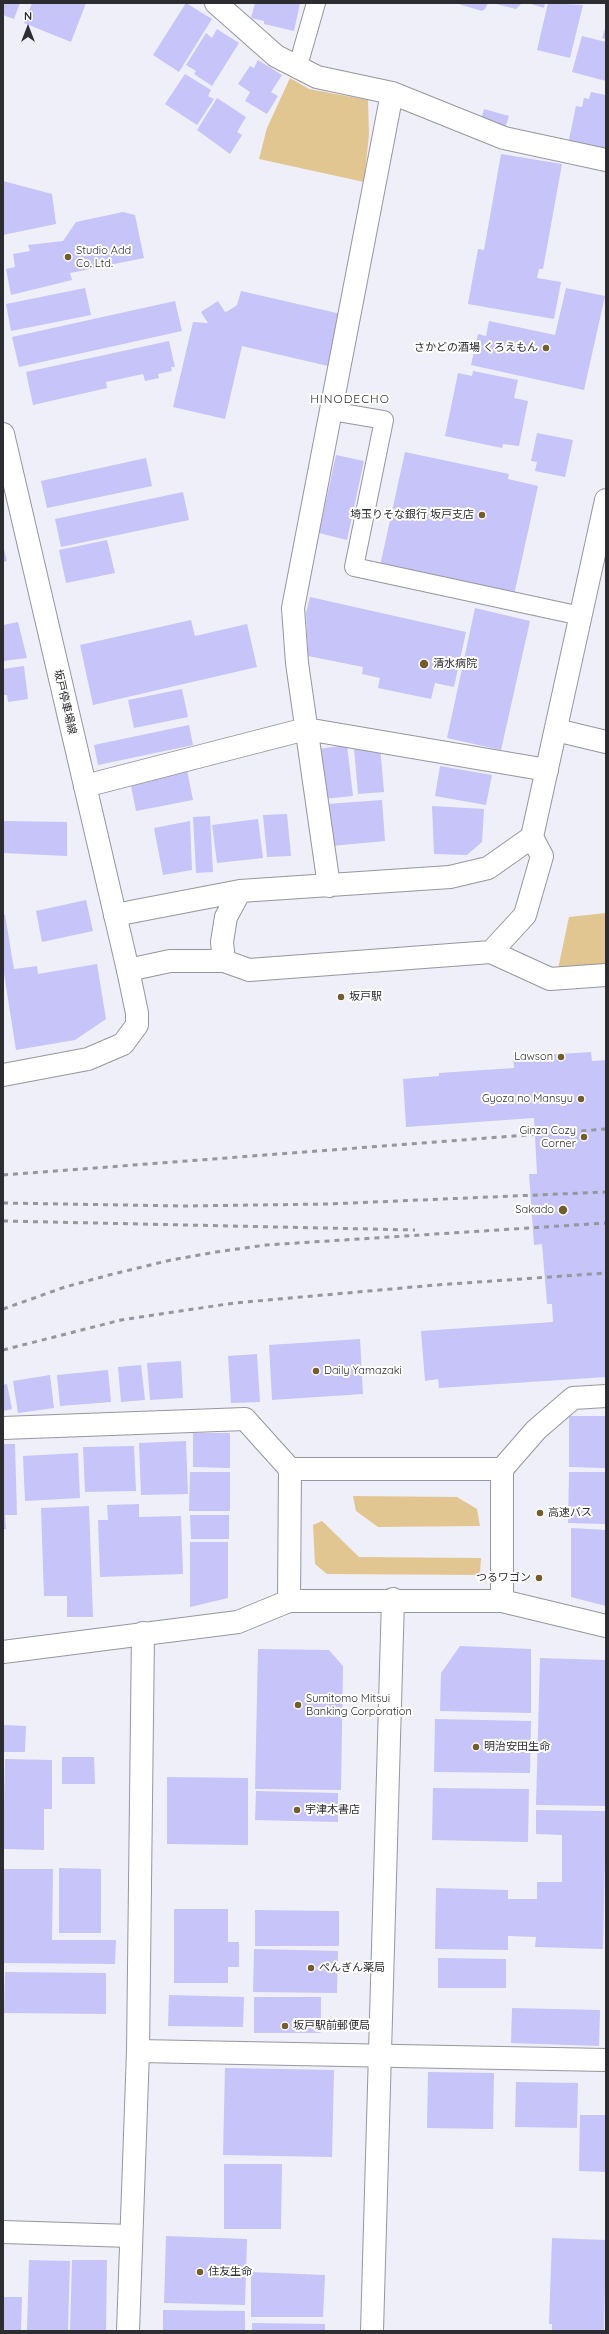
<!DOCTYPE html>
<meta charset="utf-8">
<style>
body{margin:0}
#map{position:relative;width:609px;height:2334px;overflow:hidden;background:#efeff9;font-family:Quicksand,sans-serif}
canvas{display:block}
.frame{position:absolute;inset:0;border:4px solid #2d2d31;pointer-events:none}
.north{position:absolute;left:8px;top:8px;width:40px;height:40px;-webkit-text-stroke:3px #fefefe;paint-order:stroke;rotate:0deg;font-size:11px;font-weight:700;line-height:16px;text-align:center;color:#2d2d31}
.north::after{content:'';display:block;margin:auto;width:14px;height:18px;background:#2d2d31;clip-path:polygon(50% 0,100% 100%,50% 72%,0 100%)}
</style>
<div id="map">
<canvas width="609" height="2334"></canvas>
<div class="frame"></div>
<div class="north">N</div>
</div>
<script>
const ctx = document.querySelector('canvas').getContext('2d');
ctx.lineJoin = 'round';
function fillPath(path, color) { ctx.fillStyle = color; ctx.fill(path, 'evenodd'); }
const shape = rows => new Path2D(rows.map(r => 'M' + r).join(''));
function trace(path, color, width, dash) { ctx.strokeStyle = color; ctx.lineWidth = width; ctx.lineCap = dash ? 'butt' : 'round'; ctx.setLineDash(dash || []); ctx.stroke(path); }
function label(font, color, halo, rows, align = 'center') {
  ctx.font = font + ' Quicksand,"Noto Sans JP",sans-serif'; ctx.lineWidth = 4; ctx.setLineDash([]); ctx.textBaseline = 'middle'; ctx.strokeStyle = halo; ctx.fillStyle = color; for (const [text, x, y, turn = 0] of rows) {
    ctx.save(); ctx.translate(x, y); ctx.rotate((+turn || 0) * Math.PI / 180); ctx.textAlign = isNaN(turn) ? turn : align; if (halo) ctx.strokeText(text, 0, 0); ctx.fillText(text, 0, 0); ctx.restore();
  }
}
const green = shape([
 [290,78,309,89,368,100,369,135,364,182,259,159,267,128],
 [606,913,606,966,558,969,569,917],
 [353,1496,457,1497,477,1509,480,1526,378,1527,356,1511],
 [322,1521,359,1557,481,1558,480,1575,327,1574,315,1564,313,1525]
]);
const building = shape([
 [3,3,20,3,14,19,3,15],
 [32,3,86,3,71,42,24,23],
 [186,3,212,19,179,72,153,55],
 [255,3,300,3,294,31,264,24,264,21,251,18],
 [455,3,488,3,485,9,482,11],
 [492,3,522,3,516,9],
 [528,3,545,3,544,8],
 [548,3,583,5,570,58,537,50],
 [606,26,606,39,602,38],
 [217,29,239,43,212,86,194,74,196,71,186,65,206,33,212,38],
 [582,36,606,42,606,81,572,72],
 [258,60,282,75,271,92,278,96,267,114,245,101,250,92,238,84,250,66,254,68],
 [185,74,211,90,208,96,214,99,197,125,165,104],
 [591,92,606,95,606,153,568,144,576,106,582,107,584,98,589,99],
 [217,98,246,117,237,132,242,135,230,154,197,130],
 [484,109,509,116,504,131,480,124],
 [501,154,562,164,543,269,539,269,537,278,561,282,554,319,468,304,478,249,484,250],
 [3,181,52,194,56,224,3,235],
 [123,212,135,215,144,258,70,273,72,280,11,295,6,269,15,267,13,254,30,251,28,245,63,241,76,222],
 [85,288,91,315,11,331,6,304],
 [566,288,605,296,584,390,471,365,478,334,486,336,489,321,555,335],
 [241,291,341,314,328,366,242,346,225,419,173,407,193,322,208,323,201,312,218,301,225,312,228,311,237,305],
 [175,301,182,331,19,367,12,337],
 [169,341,175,367,171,367,172,371,158,374,159,378,145,381,143,374,106,382,107,388,33,405,26,372],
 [473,371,518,380,514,398,528,401,519,446,503,444,502,448,445,436,458,373,472,376],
 [537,433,573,440,565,477,535,471,537,462,531,461],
 [405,452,509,474,508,479,538,486,514,595,380,566],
 [336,455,364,461,347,540,319,533],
 [146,458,152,486,47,508,41,481],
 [183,492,189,520,61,547,55,519],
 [107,540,115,573,66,583,59,550],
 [3,545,7,561,3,562],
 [310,597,466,632,454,687,435,683,431,699,378,688,380,678,362,674,363,667,308,656,306,613],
 [475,608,530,621,501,750,447,738],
 [191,620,195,636,247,624,257,667,93,705,80,645],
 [18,622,27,658,3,661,3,625],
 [24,666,28,699,8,702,7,695,3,695,3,669],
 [182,689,188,717,134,728,128,700],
 [189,725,193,745,98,765,94,745],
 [347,745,353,796,323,799,318,749],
 [380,746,384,792,358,794,354,748],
 [440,766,492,775,486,805,435,796],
 [187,770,193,800,136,811,130,781],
 [382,800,385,841,331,846,327,804],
 [432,806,484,809,482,842,467,855,434,854],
 [287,814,291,856,267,857,263,815],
 [210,816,213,872,196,873,193,817],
 [258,819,263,858,217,863,212,825],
 [3,821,67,822,67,856,3,853],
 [190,821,192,870,163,875,154,828],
 [86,900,93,931,42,942,36,911],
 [3,915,5,915,14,969,37,966,38,974,97,964,106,1019,75,1040,16,1050,3,967],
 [591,1052,592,1061,606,1060,606,1377,439,1388,438,1379,425,1381,421,1331,553,1322,552,1304,547,1304,542,1244,534,1245,529,1174,537,1174,534,1118,406,1127,403,1079,439,1076,439,1073,514,1068,513,1057],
 [360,1339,363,1394,272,1400,269,1345],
 [257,1354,260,1402,231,1403,228,1356],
 [181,1361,183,1398,150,1400,147,1363],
 [141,1365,145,1400,121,1402,118,1367],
 [108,1370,111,1402,60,1406,57,1375],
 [50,1375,54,1408,18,1413,13,1381],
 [7,1384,12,1409,3,1411,3,1385],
 [569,1416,606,1416,606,1468,569,1467],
 [193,1433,230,1433,230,1468,193,1467],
 [186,1441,188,1494,141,1495,139,1443],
 [3,1444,15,1444,17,1515,5,1515,6,1529,3,1529],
 [134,1446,136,1491,85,1492,83,1447],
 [78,1453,80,1498,25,1501,23,1456],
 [190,1472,230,1472,230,1511,189,1511],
 [569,1472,606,1472,606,1524,568,1523],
 [139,1504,139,1517,181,1516,183,1574,100,1577,98,1520,108,1520,107,1505],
 [89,1506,93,1617,67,1617,67,1596,44,1596,41,1508],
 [190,1515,229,1515,229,1539,191,1539],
 [571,1528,606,1530,606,1606,571,1597],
 [190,1542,228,1542,228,1598,190,1607],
 [460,1646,531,1649,531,1713,440,1711,441,1673],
 [258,1649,329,1650,343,1666,341,1790,255,1789],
 [540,1658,606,1660,606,1806,536,1805],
 [435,1719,531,1721,530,1773,434,1772],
 [3,1725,26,1726,25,1752,3,1752],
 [62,1757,94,1757,95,1784,62,1784],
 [5,1759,52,1760,52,1809,44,1809,44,1850,3,1849],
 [167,1777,248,1778,248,1845,167,1844],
 [433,1788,529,1789,528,1842,432,1840],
 [256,1791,338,1793,338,1822,255,1820],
 [536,1810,606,1811,603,1949,535,1947,536,1937,508,1936,508,1950,435,1949,436,1888,508,1890,508,1899,537,1899,537,1882,562,1882,562,1835,536,1834],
 [59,1868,101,1869,101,1933,59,1933],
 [3,1869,53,1869,52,1940,116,1940,115,1964,3,1963],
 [174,1909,228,1909,228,1942,239,1942,239,1967,228,1967,228,1983,174,1983],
 [255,1910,339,1911,339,1946,255,1946],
 [254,1949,338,1951,337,1993,253,1992],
 [438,1958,506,1959,506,1988,438,1988],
 [5,1972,106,1973,106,2014,4,2013],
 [169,1995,244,1997,243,2027,168,2026],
 [254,1997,321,1997,321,2033,254,2033],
 [512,2008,600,2010,599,2046,511,2043],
 [225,2068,334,2070,332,2157,223,2155],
 [428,2072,494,2073,493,2129,427,2128],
 [516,2082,578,2083,577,2128,515,2127],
 [580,2115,606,2115,606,2172,579,2171],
 [224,2164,282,2164,281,2229,224,2229],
 [166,2236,247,2239,245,2305,164,2303],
 [552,2238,606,2240,604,2331,552,2331,552,2324,549,2324],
 [29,2260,70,2261,68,2331,27,2331],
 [72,2260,107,2260,106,2331,70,2331],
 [251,2272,325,2275,323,2317,251,2317],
 [3,2297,22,2297,21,2331,3,2331],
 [163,2310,245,2311,245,2331,163,2331],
 [252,2323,325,2324,325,2331,252,2331]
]);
const lane = shape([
 [297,69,316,3],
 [331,411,384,420,354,567,581,616]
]);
const street = shape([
 [216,3,276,56,317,77,392,93,504,138,606,160],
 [556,730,606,742],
 [85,786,306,729,547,770],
 [329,886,297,663,293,608,392,93],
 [491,952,550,979,606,975],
 [224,961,222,942,226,917,240,891],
 [3,1075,88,1059,123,1044,137,1025,137,1013,128,970,170,961,224,961,249,970,491,952,525,915,542,856,532,837,488,868,450,877,240,891,115,915],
 [3,1428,245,1419,290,1469],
 [289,1601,290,1469,502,1469],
 [502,1601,502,1469,536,1430,573,1398,606,1396],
 [138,2051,606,2060],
 [3,2232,131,2236],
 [128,2331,138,2051,143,1633]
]);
const secondary = shape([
 [3,434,128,970],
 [532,837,606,500],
 [3,1652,238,1622,289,1601,502,1601,606,1626],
 [372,2331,393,1599]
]);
const rail = shape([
 [3,1175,606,1129],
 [3,1203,185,1206,328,1204,606,1192],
 [3,1221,415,1230],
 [3,1309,65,1287,109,1275,171,1260,216,1252,266,1245,606,1223],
 [3,1350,121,1320,234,1303,436,1285,606,1273]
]);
const markers = [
 [68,257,4,"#745d2d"],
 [546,348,4,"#745d2d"],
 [482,515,4,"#745d2d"],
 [424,664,5,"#745d2d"],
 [341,997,4,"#745d2d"],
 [561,1057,4,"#745d2d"],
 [581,1099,4,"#745d2d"],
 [584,1137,4,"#745d2d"],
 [563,1210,5,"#745d2d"],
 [316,1371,4,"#745d2d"],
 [540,1513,4,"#745d2d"],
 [539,1578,4,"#745d2d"],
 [298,1705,4,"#745d2d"],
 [476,1747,4,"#745d2d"],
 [297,1810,4,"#745d2d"],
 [311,1968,4,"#745d2d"],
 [285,2026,4,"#745d2d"],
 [200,2272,4,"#745d2d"]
];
const poiNames = [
 ["Studio Add",76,251],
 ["Co. Ltd.",76,264],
 ["さかどの酒場 くろえもん",538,348,"right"],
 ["埼玉りそな銀行 坂戸支店",474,515,"right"],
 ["清水病院",433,664],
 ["坂戸駅",349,997],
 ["Lawson",553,1057,"right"],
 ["Gyoza no Mansyu",573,1099,"right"],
 ["Ginza Cozy",576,1131,"right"],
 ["Corner",576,1144,"right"],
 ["Sakado",554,1210,"right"],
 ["Daily Yamazaki",324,1371],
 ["高速バス",548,1513],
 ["つるワゴン",531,1578,"right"],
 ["Sumitomo Mitsui",306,1699],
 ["Banking Corporation",306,1712],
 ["明治安田生命",484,1747],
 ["宇津木書店",305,1810],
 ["ぺんぎん薬局",319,1968],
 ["坂戸駅前郵便局",293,2026],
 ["住友生命",208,2272]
];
const streetNames = [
 ["坂戸停車場線",65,702,77]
];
const neighbourhoodNames = [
 ["HINODECHO",350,399]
];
fillPath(green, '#e1c691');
fillPath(building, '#c6c4f8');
trace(lane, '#96969f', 20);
trace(street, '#96969f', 24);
trace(secondary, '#96969f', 24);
trace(lane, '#fff', 18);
trace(street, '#fff', 22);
trace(secondary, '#fff', 22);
trace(rail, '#96969d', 3, [5, 5]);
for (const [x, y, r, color] of markers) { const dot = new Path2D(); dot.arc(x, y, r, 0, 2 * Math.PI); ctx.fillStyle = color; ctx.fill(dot); trace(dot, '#fefefe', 1.5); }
label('11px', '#2d2d31', '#fefefe', poiNames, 'left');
label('11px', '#2d2d31', '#fefefe', streetNames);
ctx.letterSpacing = '1px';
label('12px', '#2d2d31', '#fefefe', neighbourhoodNames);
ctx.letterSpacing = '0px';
</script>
